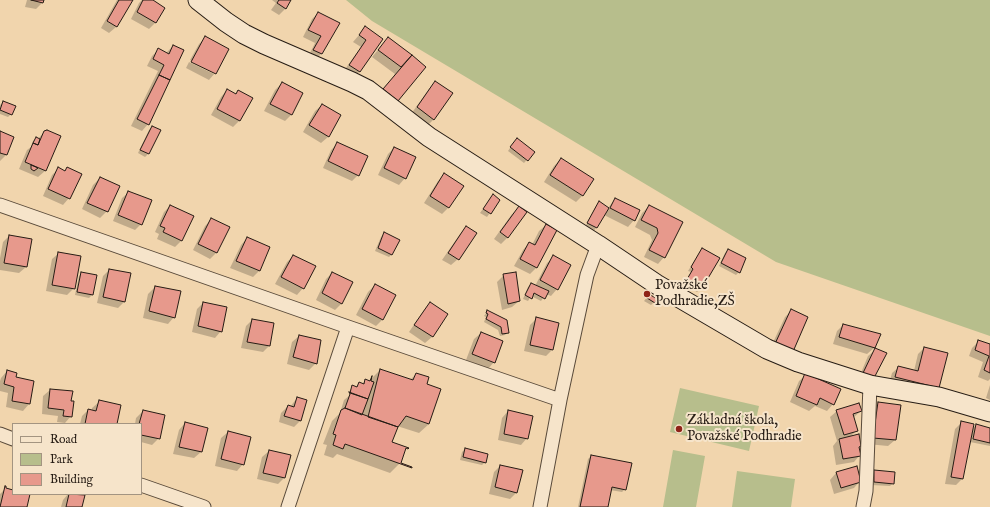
<!DOCTYPE html>
<meta charset="utf-8">
<style>
body{margin:0}
#map{position:relative;width:990px;height:507px;overflow:hidden;background:#f1d5ad;font-family:"IM FELL English",serif}
canvas{display:block}
.legend{position:absolute;left:12px;top:423px;width:130px;height:72px;box-sizing:border-box;background:#f6e4ca;border:1px solid #a39481;margin:0;padding:5px 7px;list-style:none;font-size:12px;color:#261c14}
.legend li{display:flex;align-items:center;gap:8px;height:20px}
.legend b{width:20px;border:1px solid #a39481}
</style>
<div id="map">
<canvas width="990" height="507"></canvas>
<ul class="legend">
<li><b style="height:5px;background:#f6e4ca"></b>Road</li>
<li><b style="height:11px;background:#b7be8c"></b>Park</li>
<li><b style="height:11px;background:#e7998c"></b>Building</li>
</ul>
</div>
<script>
const ctx = document.querySelector('canvas').getContext('2d');
ctx.lineJoin = 'round';
function fillPath(path, color) { ctx.fillStyle = color; ctx.fill(path, 'evenodd'); }
const shape = rows => new Path2D(rows.map(r => 'M' + r).join(''));
function trace(path, color, width, dash) { ctx.strokeStyle = color; ctx.lineWidth = width; ctx.lineCap = dash ? 'butt' : 'round'; ctx.setLineDash(dash || []); ctx.stroke(path); }
function label(font, color, halo, rows, align = 'center') {
  ctx.font = font + ' "IM FELL English",serif'; ctx.lineWidth = 4; ctx.setLineDash([]); ctx.textBaseline = 'middle'; ctx.strokeStyle = halo; ctx.fillStyle = color; for (const [text, x, y, turn = 0] of rows) {
    ctx.save(); ctx.translate(x, y); ctx.rotate((+turn || 0) * Math.PI / 180); ctx.textAlign = isNaN(turn) ? turn : align; if (halo) ctx.strokeText(text, 0, 0); ctx.fillText(text, 0, 0); ctx.restore();
  }
}
const green = shape([
 [346,0,990,0,990,336,776,262,372,21],
 [680,388,759,406,749,451,670,432],
 [673,450,705,456,696,507,663,507],
 [737,471,795,479,791,507,732,507]
]);
const shadow = shape([
 [27,0,43,0,42,3,36,9,25,7],
 [117,0,132,0,116,27,109,33,101,28],
 [142,0,151,0,164,8,155,23,149,29,131,19,139,3],
 [272,0,290,0,285,9,279,15,271,10,276,3],
 [318,13,339,23,321,54,315,60,308,57,315,43,303,37,312,19],
 [365,28,382,39,359,72,353,78,343,72,361,47,353,42],
 [205,38,215,73,209,80,186,68,189,62,214,74,214,72,190,60,199,44],
 [388,38,425,67,391,107,378,96,395,74,372,57],
 [173,46,148,124,142,131,131,126,158,71,147,66,152,56,158,50,166,53],
 [435,82,434,119,427,126,411,114,429,89],
 [282,83,291,115,285,121,264,111,275,90],
 [227,90,235,94,238,91,252,98,239,121,233,127,211,115,221,97],
 [3,102,11,114,8,117,0,114,0,105],
 [322,105,340,116,328,137,321,143,303,132,315,111],
 [152,127,159,130,148,154,145,157,138,153,149,130],
 [0,132,13,138,6,155,0,161],
 [44,132,60,136,45,171,38,177,19,169,27,150,31,147,33,141,36,138,38,139],
 [514,142,534,152,524,163,508,151],
 [338,143,358,175,352,181,323,168,331,150],
 [394,148,405,178,399,185,378,175,388,154],
 [561,159,592,179,582,196,576,202,544,182,554,166],
 [68,168,69,198,63,205,43,196,52,175,58,169,64,171],
 [445,175,462,186,448,208,442,214,424,203,438,181],
 [100,178,107,211,100,218,82,209,93,185],
 [129,192,141,224,135,230,113,221,122,198],
 [490,199,499,200,487,217,480,213],
 [615,199,634,220,628,227,604,215,594,231,585,227,596,206,599,203,608,208],
 [170,206,181,241,175,247,157,239,159,234,155,232,164,212],
 [649,206,682,223,664,257,658,264,644,257,652,240,650,235,635,227,642,213],
 [519,208,525,213,507,238,501,244,494,239,512,214],
 [212,219,217,252,210,259,193,250,205,226],
 [546,225,556,230,536,268,530,274,514,266,523,250,529,243,532,245,539,231],
 [466,228,458,259,451,265,442,260,460,234],
 [384,234,392,254,389,257,375,251,381,237],
 [9,236,31,240,26,267,19,273,0,270,0,258,3,242],
 [247,238,260,270,253,277,230,268,241,245],
 [702,249,700,289,697,292,684,284,691,272,688,271],
 [728,250,739,272,736,275,719,266,725,253],
 [59,253,74,288,67,295,46,291,52,259],
 [293,256,303,288,297,295,275,284,287,262],
 [554,257,557,289,551,296,546,294,541,301,531,296,528,301,523,299,528,287,531,284,535,286,547,263],
 [109,270,124,302,118,308,97,303,103,276],
 [82,273,92,295,89,298,75,295,79,276],
 [332,273,342,303,335,310,316,300,326,279],
 [504,275,519,301,512,307,502,310,497,282],
 [375,285,383,319,376,326,356,315,368,292],
 [155,287,174,317,168,324,143,318,148,294],
 [649,295,654,302,651,305,644,301],
 [203,303,221,331,215,338,192,332,197,309],
 [430,303,447,314,432,337,425,343,409,332,424,310],
 [791,311,807,318,768,353,785,317],
 [487,312,508,332,505,335,500,336,498,330,484,322,486,317,484,316],
 [537,318,552,350,546,356,524,351,530,325],
 [252,320,269,346,263,352,241,348,246,326],
 [843,325,880,334,874,348,867,354,833,344,837,331],
 [481,333,494,362,488,369,466,360,474,339],
 [299,336,316,363,309,370,287,364,292,342],
 [979,341,990,345,990,379,988,381,978,377,983,362,969,356,972,348],
 [924,348,938,387,889,384,892,373,899,367,914,371,918,354],
 [875,350,886,354,858,380,868,356],
 [380,370,410,380,416,374,426,385,429,424,419,433,397,426,391,442,400,463,390,473,337,454,333,458,324,455,327,445,323,444,332,421,340,413,344,400,349,396,350,390,353,386,356,388,359,383,362,384,366,380,370,382,371,379],
 [7,371,15,377,33,381,29,404,23,411,6,407,8,393,0,391,0,381,1,378],
 [806,375,833,404,827,411,815,406,809,411,790,402,799,381],
 [990,385,990,400,986,398],
 [50,390,70,402,71,416,65,423,57,422,58,416,42,414,43,396],
 [297,398,301,420,294,427,279,422,281,413,288,406,290,407],
 [99,402,116,424,80,424,82,416,88,410,92,411,92,408],
 [878,403,895,440,888,446,867,444,871,410],
 [143,411,159,438,152,445,141,442,141,424,135,424,136,418],
 [508,411,527,438,521,445,498,440,502,418],
 [837,411,861,411,853,418,857,430,850,437,860,446,859,448,860,455,854,462,836,465,833,446,837,441,830,417],
 [962,422,972,429,976,425,990,429,990,446,970,442,962,479,956,485,945,484,955,429],
 [185,423,201,452,194,458,173,454,179,430],
 [228,432,243,464,237,471,215,466,221,438],
 [465,449,485,462,482,465,460,460,462,452],
 [269,451,284,478,278,484,257,479,262,457],
 [591,456,625,489,622,492,610,490,607,507,578,507,588,459],
 [500,466,516,493,510,499,489,494,494,472],
 [874,471,893,483,890,486,871,485,871,474],
 [836,473,860,481,854,488,834,494,830,480],
 [5,489,13,491,13,494,29,494,26,507,0,507,0,494],
 [68,494,84,496,81,507,61,507,63,500]
]);
const building = shape([
 [31,0,44,0,43,3,31,0],
 [119,0,133,0,117,27,107,21,119,0],
 [143,0,153,0,165,8,156,23,137,12,143,0],
 [279,0,291,0,286,9,277,3,279,0],
 [318,12,340,23,322,54,313,50,321,36,308,30,318,12],
 [365,26,383,39,360,72,349,65,366,40,359,35,365,26],
 [205,36,229,49,216,74,191,62,205,36],
 [388,37,412,55,401,67,378,50,388,37],
 [173,45,184,50,170,80,159,75,164,65,153,59,158,48,169,54,173,45],
 [412,55,426,67,398,101,383,89,412,55],
 [159,75,170,80,149,125,137,119,159,75],
 [435,81,453,93,434,120,417,107,435,81],
 [282,82,303,93,292,115,270,104,282,82],
 [227,89,236,94,238,90,253,98,240,121,217,109,227,89],
 [3,101,16,106,12,115,0,110,3,101],
 [322,104,341,115,329,137,309,125,322,104],
 [152,126,161,130,149,154,140,150,152,126],
 [47,130,61,136,46,171,25,162,33,143,38,145,44,131,47,130],
 [0,131,14,137,7,155,0,153,0,131],
 [36,137,40,139,38,145,33,143,36,137],
 [517,138,535,152,528,161,510,147,517,138],
 [337,142,368,156,359,176,328,161,337,142],
 [394,147,416,157,406,179,384,168,394,147],
 [561,158,594,179,583,196,550,175,561,158],
 [31,165,38,168,34,171,31,169,31,165],
 [58,167,65,171,67,167,82,174,70,199,48,189,58,167],
 [444,173,464,186,449,208,430,196,444,173],
 [100,177,120,186,108,212,87,203,100,177],
 [128,191,152,200,142,225,118,215,128,191],
 [493,194,500,200,491,214,483,209,493,194],
 [615,198,640,210,635,221,610,208,615,198],
 [599,201,609,208,597,228,587,223,599,201],
 [170,205,194,216,182,241,163,232,165,228,160,226,170,205],
 [649,205,683,222,665,258,649,250,658,233,657,228,641,220,649,205],
 [519,206,527,212,508,238,500,232,519,206],
 [211,218,230,227,217,253,198,244,211,218],
 [546,224,557,230,537,268,520,259,529,242,535,245,546,224],
 [466,226,477,233,459,260,448,253,466,226],
 [384,232,400,240,392,255,378,248,384,232],
 [9,235,32,239,27,267,4,263,9,235],
 [247,237,270,247,260,271,236,261,247,237],
 [702,248,720,258,701,290,686,281,693,269,691,267,702,248],
 [728,249,746,258,740,273,721,263,728,249],
 [58,252,81,256,75,289,52,285,58,252],
 [293,255,316,266,304,289,281,277,293,255],
 [553,255,571,265,558,290,540,280,553,255],
 [109,269,131,273,125,302,103,297,109,269],
 [81,272,97,275,93,295,77,292,81,272],
 [332,272,353,282,342,304,322,293,332,272],
 [516,272,520,301,508,304,503,274,516,272],
 [531,283,549,291,545,299,534,293,532,299,525,295,531,283],
 [375,284,396,295,383,320,362,309,375,284],
 [155,286,181,291,175,318,149,311,155,286],
 [649,294,657,299,655,303,647,298,649,294],
 [203,302,227,307,222,332,198,326,203,302],
 [430,302,448,314,433,337,414,325,430,302],
 [791,309,808,317,792,354,774,346,791,309],
 [487,310,507,320,509,333,502,334,501,327,486,319,488,314,486,313,487,310],
 [536,317,559,323,553,350,530,345,536,317],
 [252,319,274,323,270,346,247,342,252,319],
 [843,324,881,334,875,348,839,337,843,324],
 [481,332,503,341,495,363,472,354,481,332],
 [299,335,321,340,317,364,293,357,299,335],
 [978,340,990,344,990,373,984,370,989,356,975,350,978,340],
 [924,347,948,353,939,388,895,377,898,366,918,371,924,347],
 [875,348,887,353,874,378,863,373,875,348],
 [380,369,413,380,416,373,429,377,427,384,441,389,429,424,406,416,398,427,368,417,380,369],
 [7,370,17,373,16,377,34,381,30,404,12,401,14,387,4,384,7,370],
 [805,373,841,389,834,405,820,398,817,405,796,396,805,373],
 [372,376,371,381,374,382,368,399,350,393,352,385,357,387,359,382,364,384,365,379,370,381,372,376],
 [50,389,73,391,71,401,74,401,72,417,63,416,64,410,48,408,50,389],
 [349,392,368,399,362,415,345,408,350,394,349,392],
 [297,397,307,400,301,421,284,416,288,405,294,407,297,397],
 [99,400,121,405,117,424,85,424,88,409,96,411,99,400],
 [878,402,901,405,896,440,873,438,878,402],
 [859,403,862,411,853,414,858,431,844,435,836,410,859,403],
 [345,408,398,427,392,442,409,448,408,449,406,448,401,463,412,467,412,468,345,444,343,449,333,445,336,435,333,434,341,410,345,408],
 [143,410,165,415,160,439,141,435,141,424,139,424,143,410],
 [508,410,533,416,528,439,504,434,508,410],
 [961,421,974,424,963,479,951,477,961,421],
 [185,422,208,428,202,452,179,447,185,422],
 [976,424,990,428,990,443,973,439,976,424],
 [228,431,251,437,244,465,221,459,228,431],
 [859,434,861,446,859,447,861,456,843,459,839,439,859,434],
 [465,448,488,454,486,463,463,457,465,448],
 [269,450,291,455,285,478,263,473,269,450],
 [591,455,632,463,626,490,612,487,608,507,580,507,591,455],
 [500,465,523,470,517,493,495,487,500,465],
 [857,466,861,482,841,488,836,472,857,466],
 [874,470,895,472,894,484,874,482,874,470],
 [5,486,6,486,6,488,13,490,13,494,30,494,27,507,0,507,5,486],
 [69,494,85,495,82,507,66,507,69,494]
]);
const street = shape([
 [0,205,348,327,560,400],
 [0,434,13,439],
 [141,485,204,507],
 [288,507,348,327],
 [540,507,560,400,587,275,598,245],
 [863,507,866,491,870,385]
]);
const secondary = shape([
 [198,0,226,22,244,34,264,44,352,82,368,90,429,137,598,245,656,284,767,349,798,362,870,385,939,397,990,412]
]);
const markers = [
 [647,294,4,"#8f2418"],
 [679,429,4,"#8f2418"]
];
const poiNames = [
 ["Považské",655,286],
 ["Podhradie,ZŠ",655,302],
 ["Základná škola,",687,421],
 ["Považské Podhradie",687,437]
];
fillPath(green, '#b7be8c');
fillPath(shadow, '#0003');
fillPath(building, '#e7998c');
trace(building, '#261c14', 1);
trace(street, '#594a3a', 15);
trace(secondary, '#261c14', 21);
trace(street, '#f6e4ca', 13);
trace(secondary, '#f6e4ca', 19);
for (const [x, y, r, color] of markers) { const dot = new Path2D(); dot.arc(x, y, r, 0, 2 * Math.PI); ctx.fillStyle = color; ctx.fill(dot); trace(dot, '#f6e4ca', 1.5); }
label('14px', '#261c14', '#f6e4ca', poiNames, 'left');
</script>
